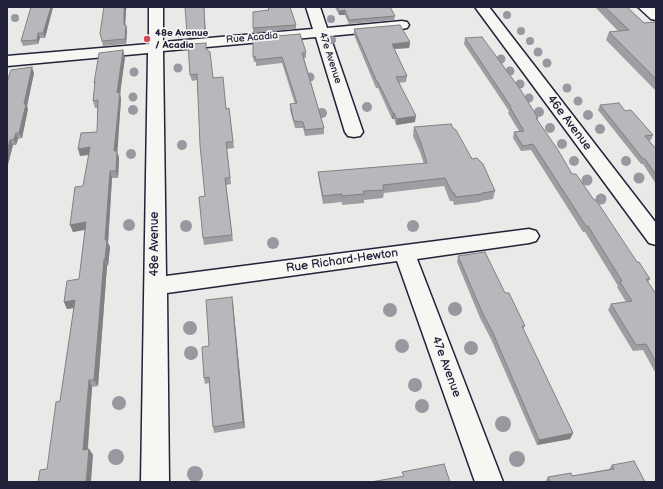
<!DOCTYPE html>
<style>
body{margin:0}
#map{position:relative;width:663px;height:489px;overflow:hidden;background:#e9e9e7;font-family:"Balsamiq Sans",sans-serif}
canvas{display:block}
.frame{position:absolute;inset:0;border:8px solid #22223b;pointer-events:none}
</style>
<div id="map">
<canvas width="663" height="489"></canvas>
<div class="frame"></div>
</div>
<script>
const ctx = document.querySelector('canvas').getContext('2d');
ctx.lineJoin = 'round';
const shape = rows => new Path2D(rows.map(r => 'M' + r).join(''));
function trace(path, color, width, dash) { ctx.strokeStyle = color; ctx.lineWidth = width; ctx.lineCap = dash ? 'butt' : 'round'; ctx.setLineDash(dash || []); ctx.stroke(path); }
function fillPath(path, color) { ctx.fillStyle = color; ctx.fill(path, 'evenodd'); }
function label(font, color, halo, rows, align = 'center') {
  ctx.font = font + ' "Balsamiq Sans",sans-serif'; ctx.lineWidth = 3.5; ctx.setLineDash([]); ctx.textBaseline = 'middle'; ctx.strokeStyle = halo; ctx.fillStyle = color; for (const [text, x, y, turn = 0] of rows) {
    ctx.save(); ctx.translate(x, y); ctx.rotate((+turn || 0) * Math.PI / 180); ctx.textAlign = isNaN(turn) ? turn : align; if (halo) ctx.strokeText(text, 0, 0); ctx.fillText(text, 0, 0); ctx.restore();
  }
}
const street = shape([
 [149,7,163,7,163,42,313,29,306,7,320,7,327,28,402,21,407,22,409,25,407,28,402,29,330,36,363,132,360,136,354,137,348,136,345,132,316,37,163,51,166,276,529,229,536,231,539,236,536,241,529,243,417,259,503,482,475,482,397,261,167,293,169,482,141,482,148,53,7,66,7,56,149,44,149,7],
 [475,7,489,7,656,223,656,245,649,243,475,7],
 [638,7,653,7,656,9,656,20,651,19,638,7]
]);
const trees = [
 [507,15,4],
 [15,18,4],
 [331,19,4],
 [521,31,4],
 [180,34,4],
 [332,40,4],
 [530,41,4],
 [538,52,4.5],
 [501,59,4.5],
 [547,63,4.5],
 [178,68,4.5],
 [510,71,4.5],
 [134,72,4.5],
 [310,77,4.5],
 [520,84,4.5],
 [567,88,4.5],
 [133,97,4.5],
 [529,98,4.5],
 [578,101,4.5],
 [367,107,5],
 [133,110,5],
 [539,112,5],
 [322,113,5],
 [588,115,5],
 [550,128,5],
 [600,129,5],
 [562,144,5],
 [182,145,5],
 [131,154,5],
 [574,161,5],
 [626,161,5],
 [639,178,5.5],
 [587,180,5.5],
 [601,199,5.5],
 [129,225,6],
 [186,226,6],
 [413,226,6],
 [273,243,6],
 [455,309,7],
 [390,310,7],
 [190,328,7],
 [402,346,7],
 [471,348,7],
 [191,353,7],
 [415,385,7],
 [119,403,7],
 [422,406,7],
 [503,424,8],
 [116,457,8],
 [517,459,8],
 [195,474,8]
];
const wall = shape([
 [53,7,45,38,40,38,38,44,23,46,21,41],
 [204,7,206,37,188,38,187,33],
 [268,7,290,7,296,25,296,29,253,33,253,28,268,10],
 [335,7,390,7,395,16,394,20,349,24,345,15,339,15],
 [595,7,627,7,644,23,656,24,656,91,606,40,609,32,618,31],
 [126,10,125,25,126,25,127,30,126,44,103,46,102,41],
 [354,29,410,42,409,48,394,49,407,76,406,82,399,83,415,122,396,125,394,119,392,119,378,88,376,88,354,35],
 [465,38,538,118,537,121,572,174,637,262,650,279,648,282,656,294,656,374,643,350,633,351,608,310,611,304,626,302,617,287,618,286,585,232,583,232,531,150,521,151,513,138,514,132,519,131,508,113,509,111,464,44],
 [207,49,213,78,227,109,229,108,234,148,227,149,231,184,226,185,233,241,204,245,203,238,205,196,197,80,192,81,190,75],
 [306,52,306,58,304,58,324,128,324,134,305,136,303,128,295,128,290,110,290,104,295,104,282,63,256,66,256,62,254,62,253,57],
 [125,57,120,94,121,99,117,151,119,158,118,178,112,178,108,243,110,247,108,266,107,266,98,386,92,387,88,449,89,449,93,455,47,469,60,401,74,308,67,309,64,302,79,279,85,230,73,232,70,225,83,186,89,155,80,156,97,132,98,108,95,108,93,101,95,85,94,83],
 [34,73,27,106,28,109,22,138,18,139,16,145,13,145,7,168,7,82],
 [600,105,625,111,653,135,651,140,649,140,656,149,656,184,643,164,641,164,598,110],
 [414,127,453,128,472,159,495,191,493,199,481,201,480,202,454,205,453,201,450,201,444,186,384,193,383,198,364,200,364,203,342,205,342,202,323,204,319,181,318,172,424,164,420,152,413,136],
 [458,256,505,293,525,326,523,329,573,433,570,439,537,445,491,339,480,318,457,262],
 [233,303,245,428,214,433,213,427,209,383,205,384,204,378,209,346],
 [612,465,645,482,545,482,548,477,572,476,609,469]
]);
const shadedWall = shape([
 [51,7,53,7,45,38,43,33],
 [124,7,127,7,126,10,125,30,124,25],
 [204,7,206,37,205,31],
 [345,10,345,15,339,15,339,11],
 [126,25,127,30,126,44,125,39],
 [38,33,40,38,38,44,37,40],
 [410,42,409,48,391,49,392,44],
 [123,50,125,57,120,94,121,99,117,158,114,151,117,93],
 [32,67,34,73,27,106,28,109,22,138,19,133,24,104],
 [393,113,394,113,394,119,392,119],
 [416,116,415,122,396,125,397,119],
 [16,133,18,139,16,145,14,139],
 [10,140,13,145,7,168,7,152],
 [90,147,92,154,80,156,78,149],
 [117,151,119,158,118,178,116,171],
 [110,171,112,178,108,243,110,247,108,266,105,259,105,240],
 [86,222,88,229,73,232,70,225],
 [104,259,107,266,98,386,94,380],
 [232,297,233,303,245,428,243,422],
 [75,300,78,307,67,309,64,302],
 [89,380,92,387,87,456,83,450],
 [573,433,570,439,537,445,539,440],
 [89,449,93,455,91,482,86,482]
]);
const building = shape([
 [31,7,51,7,43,33,38,33,37,40,21,41,31,7],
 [104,7,124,7,124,25,126,25,125,39,102,41,100,33,104,7],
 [185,7,204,7,205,31,187,33,185,7],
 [268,7,290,7,296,25,253,28,253,12,269,10,268,7],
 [337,7,390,7,395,16,349,20,345,10,339,11,337,7],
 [605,7,627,7,644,23,654,22,656,24,656,79,609,32,629,30,605,7],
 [400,25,410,42,392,44,407,76,396,77,416,116,397,119,394,113,393,113,378,82,377,82,354,29,400,25],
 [300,34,306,52,302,53,324,128,305,130,303,122,294,121,290,104,297,103,282,57,256,60,255,56,253,57,253,38,300,34],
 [482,37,520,89,538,118,536,118,558,150,572,174,576,174,594,200,596,200,637,262,639,262,650,279,646,279,656,294,656,362,646,344,636,345,611,304,632,301,620,282,622,281,588,226,586,226,533,144,523,146,514,132,524,131,510,107,511,107,465,38,482,37],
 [206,43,206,49,210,52,213,78,223,77,226,109,229,108,233,142,226,142,230,178,225,178,232,235,203,238,199,197,205,196,200,145,197,74,190,75,188,44,206,43],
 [123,50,117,93,120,92,114,151,117,151,116,171,110,171,105,240,107,240,105,259,104,259,94,380,89,380,83,450,89,449,86,482,38,482,40,470,47,469,56,402,60,401,75,300,64,302,67,281,79,279,86,222,70,225,75,187,83,186,90,147,78,149,81,133,97,132,98,100,93,101,95,82,94,83,99,53,123,50],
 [32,67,24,104,26,104,19,133,16,133,14,139,10,140,7,152,7,82,11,70,32,67],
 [619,103,625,111,631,110,653,135,645,136,656,149,656,175,645,159,643,159,600,105,619,103],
 [451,124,453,128,456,130,472,159,477,158,483,164,495,191,482,193,482,194,456,197,454,193,452,192,445,178,383,185,384,190,363,191,364,194,342,196,342,194,323,196,318,172,427,163,421,143,414,127,451,124],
 [485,252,505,293,509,293,525,326,522,326,573,433,539,440,493,333,482,312,458,256,485,252],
 [232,297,243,422,213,427,209,377,204,378,202,347,209,346,206,300,232,297],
 [634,461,645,482,550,482,548,477,571,473,572,476,614,469,612,465,634,461],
 [444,464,450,482,371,482,404,476,402,472,444,464]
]);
const markers = [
 [147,39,4,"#d1495b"]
];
const farPoinames = [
 ["48e Avenue",155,33],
 ["/ Acadia",155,45]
];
const farStreetnames = [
 ["Rue Acadia",252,38,-5],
 ["47e Avenue",330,58,72]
];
const streetNames = [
 ["46e Avenue",569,123,53],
 ["48e Avenue",155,244,-90],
 ["Rue Richard-Hewton",342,261,-8],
 ["47e Avenue",446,367,70]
];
trace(street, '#22223b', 3);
fillPath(street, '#f6f6f2');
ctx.fillStyle = '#9898a1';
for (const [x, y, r] of trees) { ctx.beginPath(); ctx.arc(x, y, r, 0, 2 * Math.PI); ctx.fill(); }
fillPath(wall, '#9e9ea2');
fillPath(shadedWall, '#818184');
fillPath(building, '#b8b8bc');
trace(building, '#818184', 1);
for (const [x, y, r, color] of markers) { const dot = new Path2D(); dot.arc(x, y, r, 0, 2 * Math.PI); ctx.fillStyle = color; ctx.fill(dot); trace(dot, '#f6f6f2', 1.5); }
label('bold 10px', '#22223b', '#f6f6f2', farPoinames, 'left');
label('10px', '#22223b', '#f6f6f2', farStreetnames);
label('12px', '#22223b', '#f6f6f2', streetNames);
</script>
